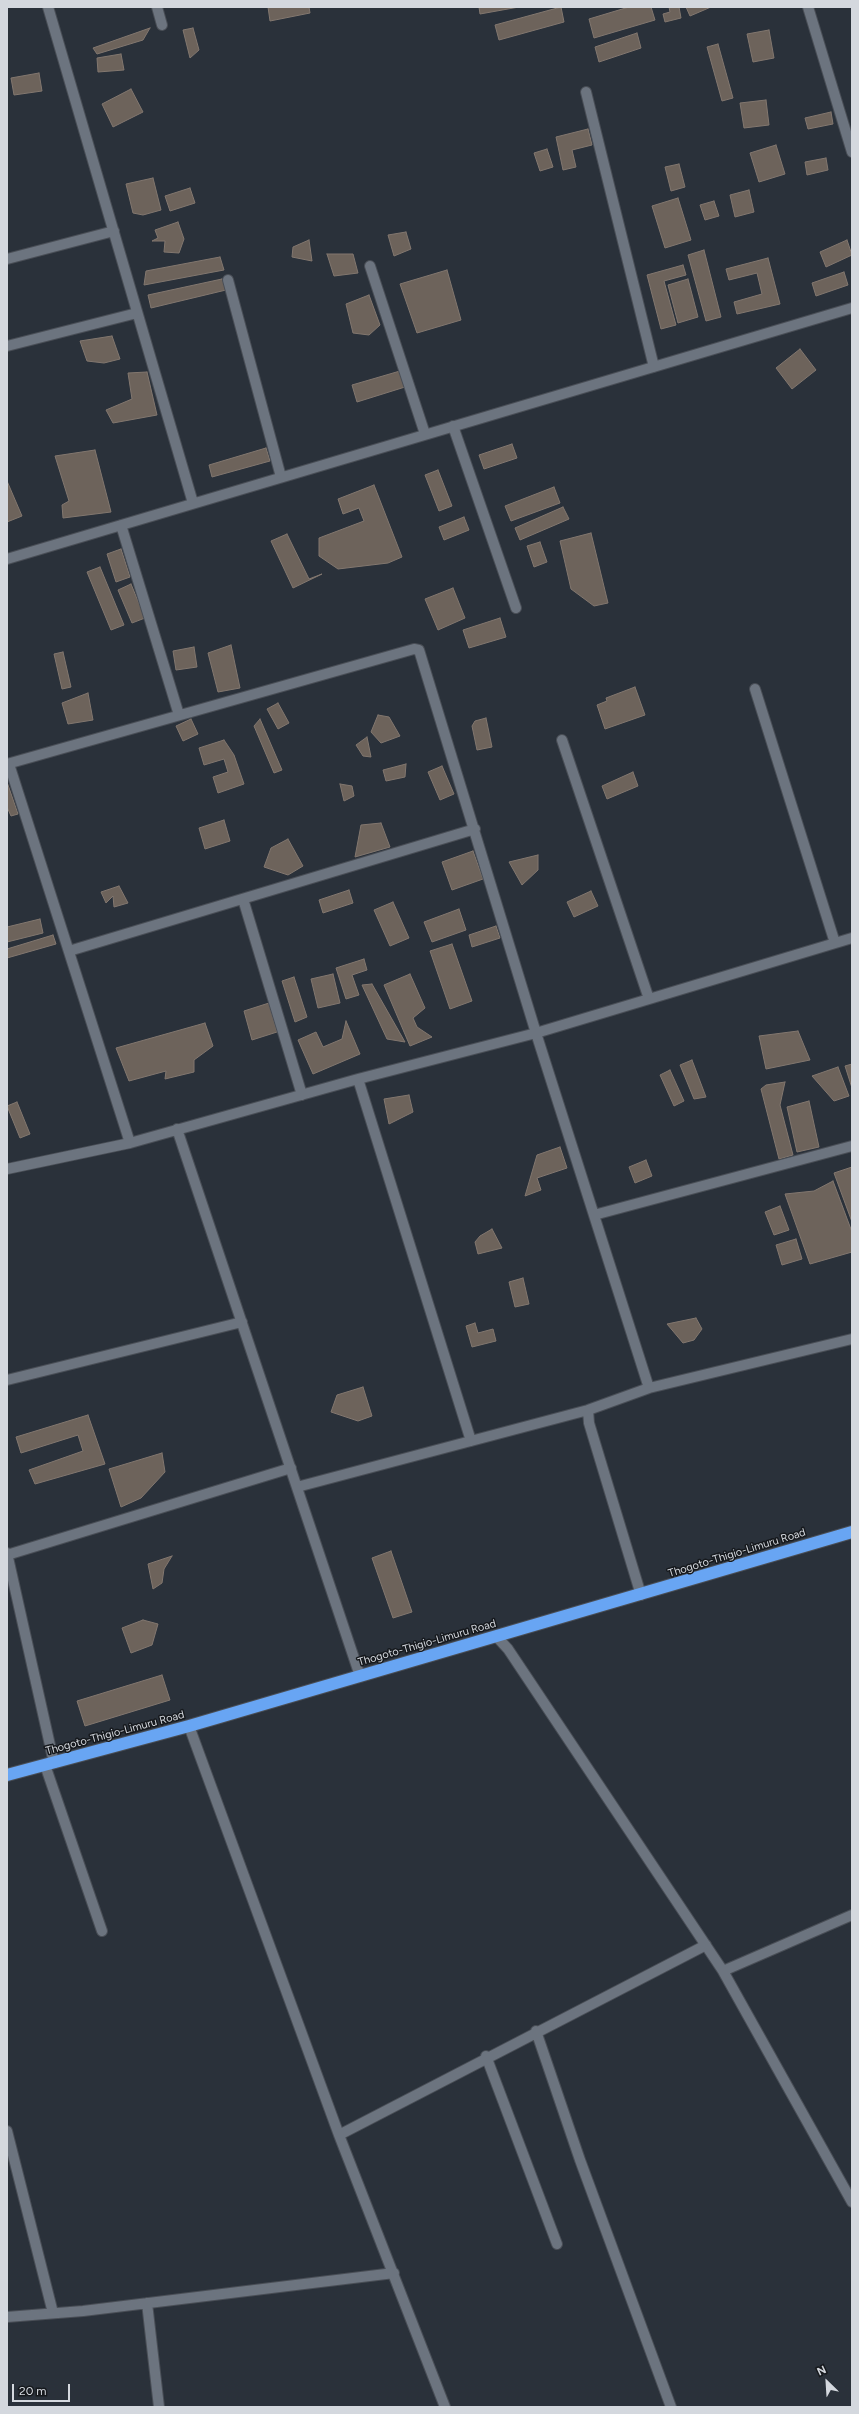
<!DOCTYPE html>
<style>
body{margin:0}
#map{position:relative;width:859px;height:2414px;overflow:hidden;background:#2a313a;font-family:Figtree,sans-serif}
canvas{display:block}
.frame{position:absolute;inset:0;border:8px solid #d4d8de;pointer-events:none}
.north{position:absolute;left:807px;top:2362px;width:40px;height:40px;-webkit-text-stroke:3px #16191d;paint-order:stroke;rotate:335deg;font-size:11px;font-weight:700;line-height:16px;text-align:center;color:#d4d8de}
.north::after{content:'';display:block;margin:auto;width:14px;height:18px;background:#d4d8de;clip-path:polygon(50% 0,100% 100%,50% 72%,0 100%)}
.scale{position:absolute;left:12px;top:2384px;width:58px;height:18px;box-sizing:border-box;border:2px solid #d4d8de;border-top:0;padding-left:5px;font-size:12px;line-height:14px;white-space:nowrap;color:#d4d8de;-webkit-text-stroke:3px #16191d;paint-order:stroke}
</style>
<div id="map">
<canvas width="859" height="2414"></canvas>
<div class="frame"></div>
<div class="north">N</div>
<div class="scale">20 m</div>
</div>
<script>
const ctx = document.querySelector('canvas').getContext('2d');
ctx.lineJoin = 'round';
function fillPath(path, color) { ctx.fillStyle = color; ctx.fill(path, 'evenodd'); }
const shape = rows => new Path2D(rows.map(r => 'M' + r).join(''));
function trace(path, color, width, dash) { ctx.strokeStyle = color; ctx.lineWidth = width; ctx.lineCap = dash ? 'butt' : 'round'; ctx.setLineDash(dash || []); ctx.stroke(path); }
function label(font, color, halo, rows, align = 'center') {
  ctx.font = font + ' Figtree,sans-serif'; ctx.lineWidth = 3; ctx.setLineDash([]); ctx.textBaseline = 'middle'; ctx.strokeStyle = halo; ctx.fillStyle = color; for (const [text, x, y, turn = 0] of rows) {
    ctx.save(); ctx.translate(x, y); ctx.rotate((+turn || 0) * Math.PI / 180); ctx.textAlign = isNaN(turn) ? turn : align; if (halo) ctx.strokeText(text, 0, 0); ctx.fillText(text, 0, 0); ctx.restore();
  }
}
const building = shape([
 [268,7,309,7,310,13,270,21,268,7],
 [479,7,519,7,480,14,479,7],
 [561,7,564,22,499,40,495,25,561,7],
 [629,7,651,7,655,20,594,38,589,19,629,7],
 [669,7,679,7,681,18,665,22,663,14,670,12,669,7],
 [686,7,711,7,690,16,686,7],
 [150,28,143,40,97,54,93,48,150,28],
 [193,28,199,50,190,58,183,30,193,28],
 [769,30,774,58,753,62,747,34,769,30],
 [637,33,641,48,599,62,595,47,637,33],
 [718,44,733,98,722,101,707,47,718,44],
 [121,54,124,70,98,72,97,58,121,54],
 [39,73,42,91,14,95,11,78,39,73],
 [131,89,143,112,113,127,102,104,131,89],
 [766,100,769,125,744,128,740,103,766,100],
 [831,112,833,124,808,129,805,118,831,112],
 [588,129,592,145,572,150,576,167,563,170,556,137,588,129],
 [776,145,785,174,759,182,750,153,776,145],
 [547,149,553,167,540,171,534,153,547,149],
 [826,158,828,170,807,175,805,162,826,158],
 [679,164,685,187,671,191,665,167,679,164],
 [153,178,161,210,143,215,133,213,126,184,153,178],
 [190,188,195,203,170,211,165,196,190,188],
 [749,190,754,212,735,217,730,195,749,190],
 [678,198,691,240,665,248,652,206,678,198],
 [714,201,719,216,705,220,700,205,714,201],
 [178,222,184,239,179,253,164,252,165,241,152,241,158,238,155,230,178,222],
 [406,232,411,249,394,256,388,235,406,232],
 [309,240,312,261,292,257,293,247,309,240],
 [847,240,852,255,826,267,820,252,847,240],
 [704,250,721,317,706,321,688,255,704,250],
 [327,254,353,254,358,273,334,276,327,254],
 [220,257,224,270,144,285,146,271,220,257],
 [768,258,780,304,737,314,734,302,762,294,757,273,729,280,726,269,768,258],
 [683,265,686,275,664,281,676,325,661,329,647,275,683,265],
 [447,270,461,320,417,333,400,284,447,270],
 [844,272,848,285,816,296,812,283,844,272],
 [222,279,226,290,151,308,148,295,222,279],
 [688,279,698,317,678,323,668,285,688,279],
 [369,295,380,325,369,335,353,333,346,304,369,295],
 [112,336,120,359,104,363,87,361,80,341,112,336],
 [800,349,816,370,792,389,776,368,800,349],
 [400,371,405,387,357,402,352,385,400,371],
 [147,372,157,415,113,423,106,410,132,399,128,373,147,372],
 [512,444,517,458,484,469,479,455,512,444],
 [266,448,270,461,212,477,209,465,266,448],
 [95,450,111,512,63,518,62,505,69,501,55,456,95,450],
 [438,470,452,506,439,511,425,475,438,470],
 [7,481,22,516,7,522,7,481],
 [374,485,402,557,388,563,338,569,319,556,319,538,364,521,359,508,343,514,338,499,374,485],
 [554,487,560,503,511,521,505,506,554,487],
 [563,507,569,519,520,540,515,528,563,507],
 [464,517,469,530,444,540,439,527,464,517],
 [591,533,608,603,594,606,571,589,560,541,591,533],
 [287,534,309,579,322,574,293,588,271,541,287,534],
 [540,542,547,562,534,567,527,546,540,542],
 [121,549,130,577,116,582,107,554,121,549],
 [100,567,124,625,111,630,87,572,100,567],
 [131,584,145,618,132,623,118,590,131,584],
 [453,588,465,618,438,630,425,599,453,588],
 [500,618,506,637,469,648,463,630,500,618],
 [231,645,240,688,218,692,208,653,231,645],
 [194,647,197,667,176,670,173,651,194,647],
 [63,652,71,687,62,689,54,654,63,652],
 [635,687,645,715,605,729,597,705,607,701,606,698,635,687],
 [88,693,93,720,68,724,62,703,88,693],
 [278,703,289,723,278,729,267,709,278,703],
 [378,715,389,717,400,736,381,743,371,732,378,715],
 [486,718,492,747,477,750,472,726,475,721,486,718],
 [191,719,198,734,183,741,176,726,191,719],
 [260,719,282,770,274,773,254,726,260,719],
 [367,737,371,757,363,756,356,745,367,737],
 [224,740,234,755,244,784,218,793,213,777,228,772,224,759,204,765,199,748,224,740],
 [406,764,405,777,386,781,383,770,406,764],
 [442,766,454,794,440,800,428,772,442,766],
 [633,772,638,786,607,799,602,786,633,772],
 [7,782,18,814,11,816,7,807,7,782],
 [340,784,352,786,354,796,344,801,340,784],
 [224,820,230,841,205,849,199,828,224,820],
 [381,823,390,847,355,857,361,825,381,823],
 [288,839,303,866,288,875,264,867,271,848,288,839],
 [473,851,483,879,452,890,442,862,473,851],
 [538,855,538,870,522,885,509,862,538,855],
 [119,886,128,903,114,907,113,896,106,903,101,892,119,886],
 [349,890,353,903,323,913,319,900,349,890],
 [591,891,598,906,574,917,567,902,591,891],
 [393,902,409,938,390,946,374,910,393,902],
 [459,909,466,930,432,942,424,922,459,909],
 [40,919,43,933,7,942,7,927,40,919],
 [496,926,500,938,472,947,469,935,496,926],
 [53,935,56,944,7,958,7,949,53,935],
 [452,944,472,1001,450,1009,430,951,452,944],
 [364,959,367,970,352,975,359,995,346,999,336,968,364,959],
 [333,974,340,1003,318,1008,311,979,333,974],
 [410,974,425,1008,413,1018,417,1027,432,1037,410,1046,384,985,410,974],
 [294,977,307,1017,295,1022,282,981,294,977],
 [372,984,405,1042,387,1039,362,985,372,984],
 [269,1003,277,1032,252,1040,244,1011,269,1003],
 [346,1021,360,1054,313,1074,298,1040,316,1032,323,1047,342,1039,346,1021],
 [205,1023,213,1046,194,1060,194,1072,165,1079,166,1071,129,1081,116,1048,205,1023],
 [798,1031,810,1060,766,1069,759,1036,798,1031],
 [692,1060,706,1097,694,1099,680,1065,692,1060],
 [852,1064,852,1088,845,1066,852,1064],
 [838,1067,849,1096,834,1101,812,1076,838,1067],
 [670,1070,684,1101,674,1106,660,1075,670,1070],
 [785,1082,780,1105,793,1155,779,1159,761,1089,766,1085,785,1082],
 [409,1095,413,1112,389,1124,384,1099,409,1095],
 [809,1101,819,1147,797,1152,787,1107,809,1101],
 [17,1102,30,1134,20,1138,7,1106,17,1102],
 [560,1147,567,1168,537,1178,541,1190,525,1196,537,1155,560,1147],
 [646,1160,652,1176,635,1183,629,1167,646,1160],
 [852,1167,852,1222,834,1173,852,1167],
 [833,1181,852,1232,852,1252,810,1264,785,1194,814,1191,833,1181],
 [780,1206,789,1230,774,1235,765,1212,780,1206],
 [492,1229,502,1248,478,1254,475,1242,480,1236,492,1229],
 [796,1239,802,1259,782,1265,776,1245,796,1239],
 [523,1278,529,1304,515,1307,509,1282,523,1278],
 [696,1318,702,1329,694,1340,683,1343,667,1324,696,1318],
 [475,1323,478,1333,493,1329,496,1341,472,1347,466,1326,475,1323],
 [363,1387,372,1416,358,1421,331,1412,337,1395,363,1387],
 [88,1415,105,1464,35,1484,29,1470,83,1451,78,1435,21,1453,16,1437,88,1415],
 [162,1453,165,1472,141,1498,121,1507,109,1469,162,1453],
 [391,1551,412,1612,393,1618,372,1558,391,1551],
 [172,1556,164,1569,162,1583,153,1589,148,1564,172,1556],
 [143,1620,158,1624,152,1645,131,1653,122,1628,143,1620],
 [162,1675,170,1700,85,1726,77,1701,162,1675]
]);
const street = shape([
 [48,7,193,503],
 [157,7,162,25],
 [808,7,852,152],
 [586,92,654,367],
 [7,259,114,231],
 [370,266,425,434],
 [228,280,281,477],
 [7,346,137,313],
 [453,426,516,608],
 [121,525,179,715],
 [7,559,852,308],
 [755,689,835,943],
 [562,740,649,999],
 [7,764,414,649,419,650,536,1033,649,1388],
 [9,764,130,1143],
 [243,899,302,1095],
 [69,951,475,829],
 [358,1079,471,1441],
 [177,1129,360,1676],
 [7,1169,130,1143,358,1079,536,1033,852,938],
 [594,1215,852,1146],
 [7,1380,242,1322],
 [588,1410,589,1423,641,1595],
 [297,1487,588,1410,649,1388,852,1339],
 [7,1553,54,1763],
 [7,1555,291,1468],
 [497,1637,508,1649,723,1971,852,1915],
 [189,1726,339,2135,706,1945],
 [45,1765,102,1931],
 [723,1971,852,2202],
 [536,2031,580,2160,671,2407],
 [486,2056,557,2244],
 [7,2131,53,2313],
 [339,2135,445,2407],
 [147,2303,159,2407],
 [7,2317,83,2311,394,2273]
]);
const highway = shape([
 [7,1775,189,1726,852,1532]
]);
const streetNames = [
 ["Thogoto-Thigio-Limuru Road",737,1553,-17],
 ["Thogoto-Thigio-Limuru Road",427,1643,-16],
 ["Thogoto-Thigio-Limuru Road",115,1733,-15]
];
fillPath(building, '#6d635b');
trace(building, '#82776f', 1);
trace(street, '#494e56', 12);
trace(highway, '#494e56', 14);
trace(street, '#6c747f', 10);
trace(highway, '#68a5f3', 12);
label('11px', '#d4d8de', '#16191d', streetNames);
</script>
